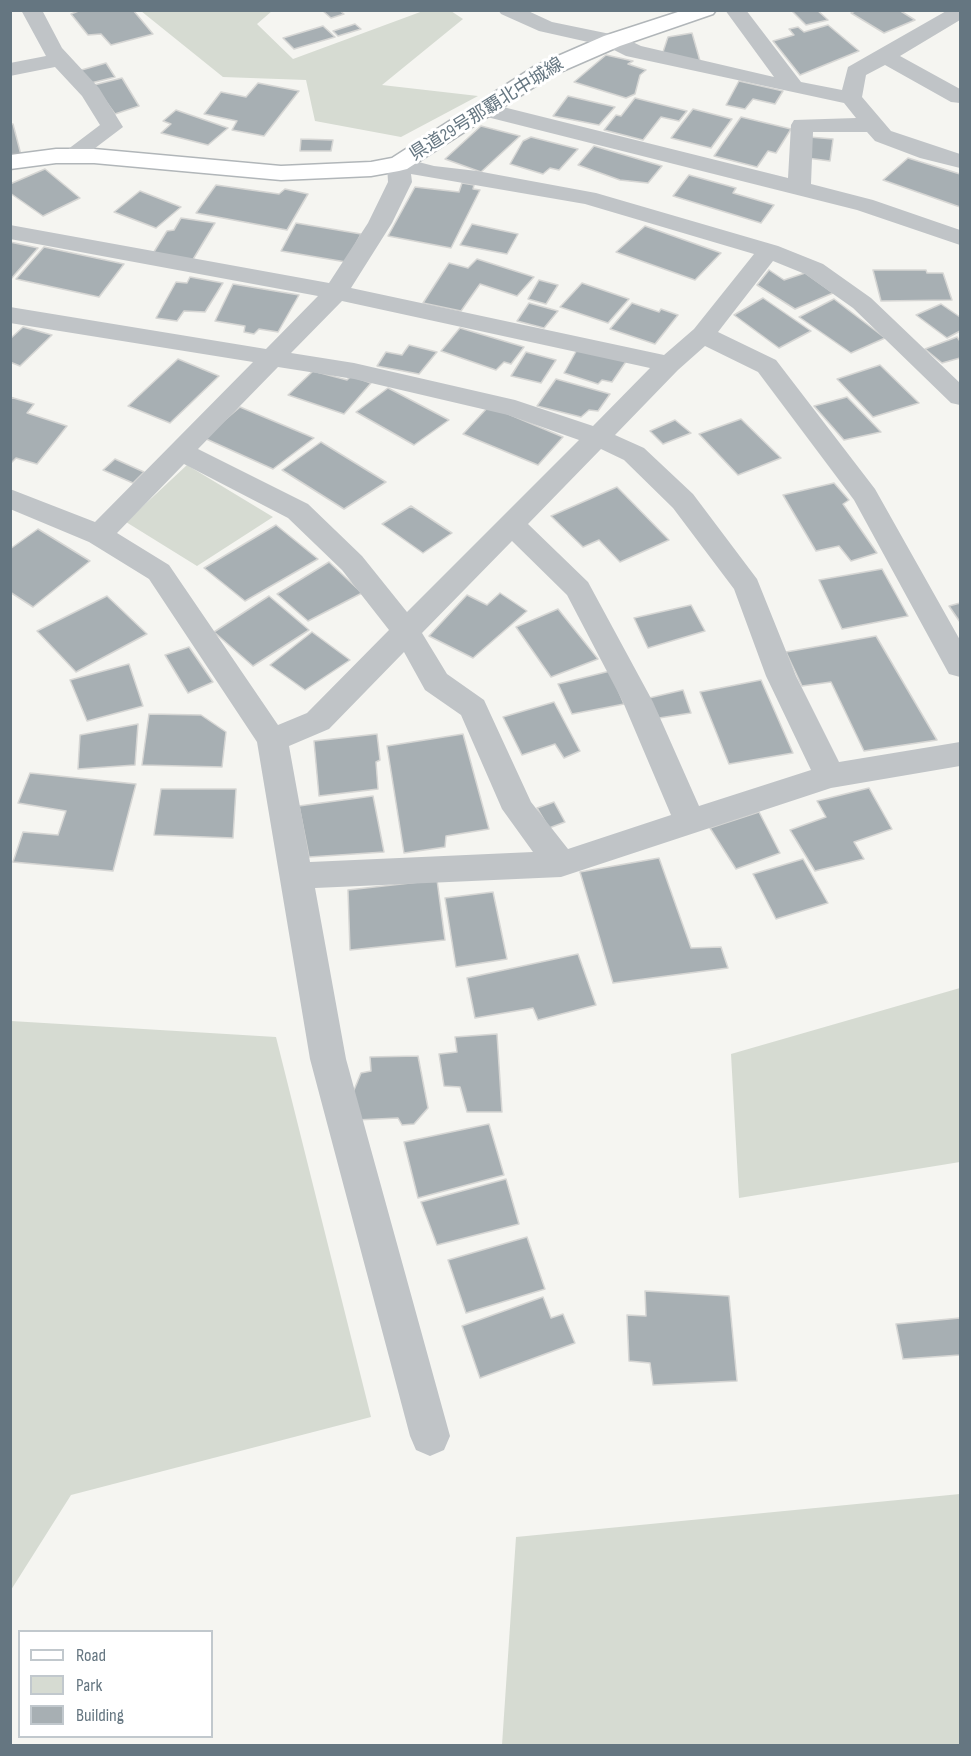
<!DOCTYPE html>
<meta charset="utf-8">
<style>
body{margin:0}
#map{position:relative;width:971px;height:1756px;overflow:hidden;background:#f5f5f1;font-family:"Sofia Sans Condensed",sans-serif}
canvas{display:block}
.frame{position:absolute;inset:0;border:12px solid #657681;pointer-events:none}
.legend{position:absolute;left:18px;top:1630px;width:195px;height:108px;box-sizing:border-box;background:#fff;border:2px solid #c1c8cd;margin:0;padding:8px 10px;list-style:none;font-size:18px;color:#657681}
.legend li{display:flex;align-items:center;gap:12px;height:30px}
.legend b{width:30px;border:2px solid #c1c8cd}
</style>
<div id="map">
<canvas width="971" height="1756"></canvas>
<div class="frame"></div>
<ul class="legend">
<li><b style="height:8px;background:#fff"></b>Road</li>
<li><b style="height:16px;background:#d6dbd2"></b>Park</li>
<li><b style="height:16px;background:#a7afb3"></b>Building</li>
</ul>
</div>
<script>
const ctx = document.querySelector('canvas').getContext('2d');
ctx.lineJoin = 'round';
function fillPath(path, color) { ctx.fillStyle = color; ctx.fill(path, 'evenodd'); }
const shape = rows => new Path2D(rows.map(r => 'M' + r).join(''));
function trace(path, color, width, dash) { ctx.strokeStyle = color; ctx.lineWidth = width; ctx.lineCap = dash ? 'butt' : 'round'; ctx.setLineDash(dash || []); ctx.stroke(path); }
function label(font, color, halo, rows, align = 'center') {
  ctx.font = font + ' "Sofia Sans Condensed","Noto Sans JP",sans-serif'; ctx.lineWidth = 6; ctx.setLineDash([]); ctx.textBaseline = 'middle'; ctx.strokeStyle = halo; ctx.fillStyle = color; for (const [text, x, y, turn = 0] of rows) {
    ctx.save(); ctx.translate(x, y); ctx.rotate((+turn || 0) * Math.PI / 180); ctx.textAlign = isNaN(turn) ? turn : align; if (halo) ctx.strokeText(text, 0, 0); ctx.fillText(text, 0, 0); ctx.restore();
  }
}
const green = shape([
 [141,11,272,11,257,24,293,59,423,11,451,11,463,19,382,85,478,96,401,137,315,121,306,80,223,77],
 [187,465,273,517,197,566,126,522],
 [960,988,960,1162,739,1198,731,1054],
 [11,1021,276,1037,371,1417,71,1495,11,1590],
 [960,1494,960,1745,502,1745,516,1537]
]);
const building = shape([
 [81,10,133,10,153,34,111,45,101,34,88,35,71,14,81,10],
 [339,10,344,14,331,18,323,11,339,10],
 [791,10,817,10,828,20,806,25,791,10],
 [857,10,899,10,915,20,884,33,851,13,857,10],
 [355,24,361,29,338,36,333,31,355,24],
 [828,25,859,51,800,75,773,41,794,35,789,29,798,27,804,32,828,25],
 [323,26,335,37,294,49,283,38,323,26],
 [692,33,700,61,662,55,668,37,692,33],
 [606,55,633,61,628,64,646,70,640,75,635,94,626,98,574,82,606,55],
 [106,63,115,77,87,84,78,71,106,63],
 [122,78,139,106,115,114,94,85,122,78],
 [739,81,783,91,775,104,753,99,745,109,726,105,739,81],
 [258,83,299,91,264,136,232,130,237,121,204,114,221,92,246,97,258,83],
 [568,96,615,107,599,125,553,116,568,96],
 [635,98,687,111,679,121,661,117,643,140,604,130,616,115,621,116,635,98],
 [693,109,732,119,711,148,671,138,693,109],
 [176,110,228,128,208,145,161,133,171,124,163,121,176,110],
 [741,117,791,129,776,153,768,151,757,167,714,156,741,117],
 [10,124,13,124,21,155,10,157,10,124],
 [481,126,520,136,481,172,445,159,481,126],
 [531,137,578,149,559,170,550,168,543,174,510,164,523,141,531,137],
 [809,137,833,139,830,161,807,158,809,137],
 [301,139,333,140,331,151,300,151,301,139],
 [594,146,662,166,648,183,620,180,578,165,594,146],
 [908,158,960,174,960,207,883,180,908,158],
 [45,169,80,198,43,216,10,193,10,184,45,169],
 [689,175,736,188,733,193,774,205,761,223,673,196,689,175],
 [462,183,474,185,473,189,480,190,451,248,388,236,415,187,459,192,462,183],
 [216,185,279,194,285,189,308,194,287,230,196,213,216,185],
 [140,191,181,207,156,228,114,212,140,191],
 [181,218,215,223,192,261,152,255,167,231,174,230,181,218],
 [296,223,361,234,346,262,281,251,296,223],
 [472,224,518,234,507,254,460,245,472,224],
 [645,226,721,253,695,280,616,252,645,226],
 [10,242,38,248,10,280,10,242],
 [44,247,124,264,99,297,16,279,44,247],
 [477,259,534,277,517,296,480,284,461,311,423,303,449,263,468,268,477,259],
 [769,270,784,280,805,273,833,293,795,309,757,285,769,270],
 [873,270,926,270,927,273,943,273,952,300,881,301,873,270],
 [190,277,223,283,205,312,184,311,177,321,156,318,176,282,187,283,190,277],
 [539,280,558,285,546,304,528,299,539,280],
 [582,283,629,299,608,323,560,307,582,283],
 [233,284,299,295,278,332,259,329,254,334,244,332,245,326,215,321,233,284],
 [763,298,811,331,779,348,734,315,763,298],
 [834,299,885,338,851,353,799,317,834,299],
 [529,303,558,311,544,328,517,321,529,303],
 [632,303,659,312,661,309,678,315,655,344,610,329,632,303],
 [941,304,960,317,960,331,947,338,916,315,941,304],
 [23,327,52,335,20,366,10,362,10,339,23,327],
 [460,328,524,347,511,364,504,362,496,370,441,351,460,328],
 [957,337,960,341,960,358,942,363,925,349,957,337],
 [409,345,437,352,419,374,377,366,386,352,402,355,409,345],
 [578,348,627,360,612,382,602,380,598,384,564,373,578,348],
 [526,352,556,360,541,383,511,376,526,352],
 [178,359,219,376,170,423,128,406,178,359],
 [880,365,919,403,873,417,837,379,880,365],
 [313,371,347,380,351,376,371,383,344,414,288,395,313,371],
 [556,379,610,394,598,411,589,410,581,417,537,406,556,379],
 [388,388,449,420,414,445,356,412,388,388],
 [10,397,34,404,27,413,67,426,37,464,16,458,10,464,10,397],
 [847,397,881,432,844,440,814,406,847,397],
 [489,406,563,437,538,465,463,434,489,406],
 [240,407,314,438,273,469,204,438,240,407],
 [741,419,781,458,738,475,699,434,741,419],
 [675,420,691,433,663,444,650,431,675,420],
 [321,442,386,482,344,509,282,470,321,442],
 [115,459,144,472,133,483,103,470,115,459],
 [834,483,849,500,843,504,877,553,851,561,839,546,816,551,783,495,834,483],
 [617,487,669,540,620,562,599,540,583,547,551,516,617,487],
 [411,506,452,533,423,553,382,524,411,506],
 [276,525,318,559,245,601,204,568,276,525],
 [38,529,90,561,33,607,10,592,10,549,38,529],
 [329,562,362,593,308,621,277,594,329,562],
 [882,569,908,616,842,629,819,580,882,569],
 [500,593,527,611,473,658,429,636,467,595,487,605,500,593],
 [107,596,147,634,76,672,37,631,107,596],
 [269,596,309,630,253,666,214,632,269,596],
 [960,603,960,622,949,606,960,603],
 [691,605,705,631,648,648,634,618,691,605],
 [558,609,598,659,551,677,516,627,558,609],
 [312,632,350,660,305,690,270,665,312,632],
 [876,636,937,740,864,751,831,682,802,686,786,652,876,636],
 [189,647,213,682,188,693,165,655,189,647],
 [129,664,143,706,87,721,70,680,129,664],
 [610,671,624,704,572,714,558,684,610,671],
 [761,680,793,753,729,764,700,692,761,680],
 [683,690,691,713,659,718,649,698,683,690],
 [554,702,580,751,564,758,555,744,522,755,503,717,554,702],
 [149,714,201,715,226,732,222,767,142,765,149,714],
 [138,724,135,765,78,769,80,735,138,724],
 [377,734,380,760,376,762,378,789,319,796,314,741,377,734],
 [463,734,489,829,446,836,445,847,404,853,387,746,463,734],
 [30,773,136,784,113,871,13,862,23,832,58,835,66,811,18,803,30,773],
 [869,788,892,829,854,842,864,859,815,871,790,830,826,817,817,801,869,788],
 [161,789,236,789,233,838,154,835,161,789],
 [373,796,384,852,309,857,299,806,373,796],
 [554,802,565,822,549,828,537,808,554,802],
 [759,812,780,853,736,869,710,828,759,812],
 [659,858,691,948,721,947,728,968,613,983,580,872,659,858],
 [803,859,828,903,776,919,753,874,803,859],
 [437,880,445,940,350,950,348,890,437,880],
 [493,892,507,959,456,967,445,898,493,892],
 [578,954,596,1005,538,1020,533,1008,475,1018,467,978,578,954],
 [497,1034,502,1112,467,1112,460,1087,444,1086,439,1054,457,1052,455,1037,497,1034],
 [418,1056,428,1108,414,1124,402,1125,398,1118,356,1120,352,1095,361,1073,371,1071,370,1057,418,1056],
 [489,1124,504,1175,418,1198,404,1142,489,1124],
 [506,1179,519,1224,437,1245,421,1202,506,1179],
 [527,1237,545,1289,466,1313,448,1260,527,1237],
 [645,1291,729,1296,737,1381,653,1385,650,1363,629,1361,627,1315,646,1316,645,1291],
 [543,1297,551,1318,563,1314,575,1343,480,1378,462,1326,543,1297],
 [960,1318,960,1355,903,1359,896,1324,960,1318]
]);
const street = shape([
 [21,10,42,10,62,48,99,88,123,127,78,161,70,163,62,161,59,156,100,125,82,96,55,67,10,76,10,63,46,56,21,10],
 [498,10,526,10,552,22,620,36,641,46,774,77,725,10,746,10,801,82,842,90,848,67,948,10,960,10,960,20,900,56,960,89,960,103,951,102,885,65,866,75,862,97,891,131,960,154,960,168,920,158,875,141,867,132,813,132,811,184,873,200,960,230,960,245,857,210,475,114,472,109,475,104,483,102,788,178,791,125,794,120,856,118,844,103,626,56,606,46,539,31,501,14,498,10],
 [399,157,434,166,477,171,596,193,778,246,823,264,871,298,960,383,960,405,951,403,853,308,805,274,773,261,718,332,776,360,875,489,960,640,960,677,949,674,854,500,758,372,705,346,678,370,615,435,644,448,693,494,757,579,796,676,839,762,960,742,960,766,831,788,561,877,315,888,346,1059,450,1436,444,1450,430,1456,416,1450,410,1436,310,1059,257,742,149,579,89,542,10,509,10,489,95,522,253,362,10,323,10,307,266,349,318,296,10,239,10,225,329,283,368,223,388,182,387,164,391,159,399,157],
 [411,174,585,204,754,254,694,329,664,355,351,288,392,223,412,182,411,174],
 [342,301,650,368,593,426,515,400,354,363,291,353,342,301],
 [278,367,354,379,508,415,579,440,407,612,362,556,308,504,198,449,278,367],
 [601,449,624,460,673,508,734,589,766,676,811,770,699,806,653,702,588,582,528,524,601,449],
 [184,464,288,518,342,570,389,630,307,713,278,725,169,565,117,533,184,464],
 [512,541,567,595,623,702,671,815,568,849,531,802,484,700,447,674,422,633,512,541],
 [404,652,425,690,461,715,502,809,533,852,310,862,289,746,329,729,404,652]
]);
const primary = shape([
 [684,10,716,10,713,14,620,46,551,76,407,169,399,171,371,176,281,180,94,163,56,163,10,169,10,155,56,149,94,149,281,166,371,162,392,158,535,66,604,36,684,10]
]);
const farStreetnames = [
 ["県道29号那覇北中城線",487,110,-32]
];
fillPath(green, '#d6dbd2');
fillPath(building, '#a7afb3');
trace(building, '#d6d6d4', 1.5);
trace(primary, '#b1b6b9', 3);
fillPath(street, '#c0c4c7');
fillPath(primary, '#fff');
label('18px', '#657681', '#fff', farStreetnames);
</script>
